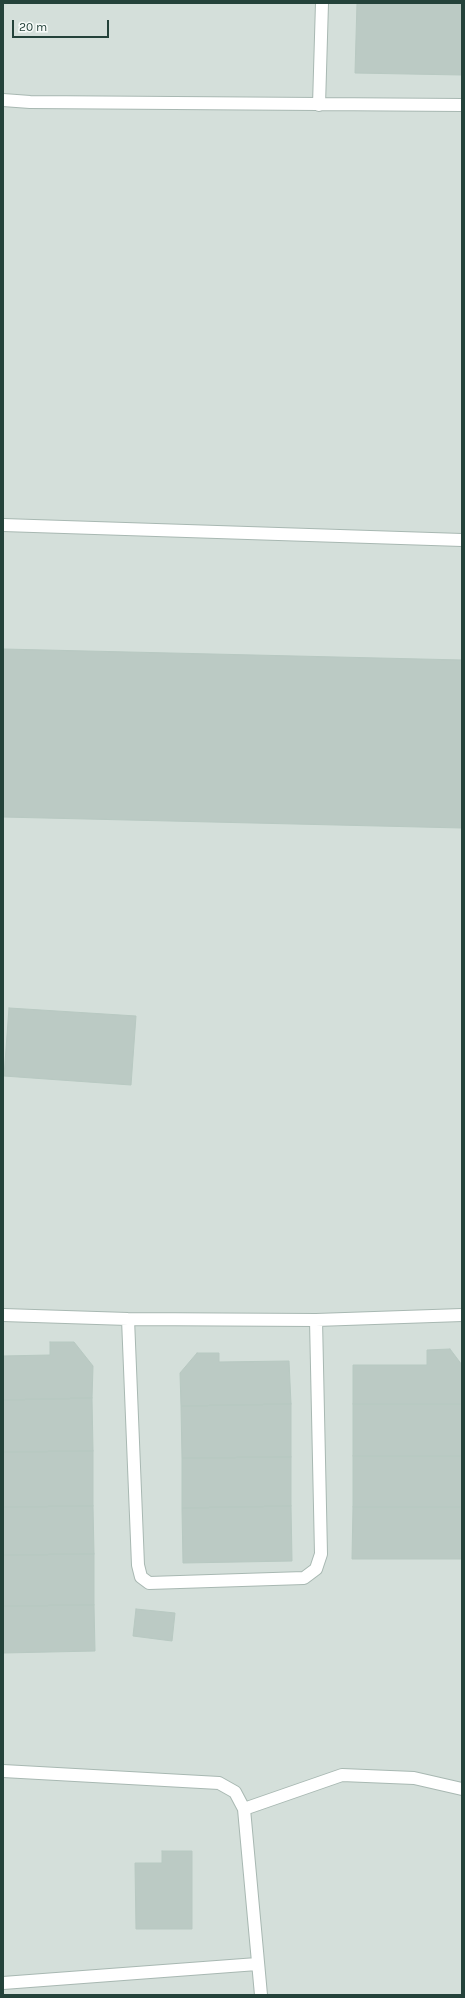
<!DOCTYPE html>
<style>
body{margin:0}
#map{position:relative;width:465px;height:1998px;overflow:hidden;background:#e6efeb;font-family:Karla,sans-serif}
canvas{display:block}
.frame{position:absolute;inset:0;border:4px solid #24423a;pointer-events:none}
.scale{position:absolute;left:12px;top:20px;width:97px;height:18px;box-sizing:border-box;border:2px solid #24423a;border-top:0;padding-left:5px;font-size:12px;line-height:14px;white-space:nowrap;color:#24423a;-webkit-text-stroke:3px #f7fbf9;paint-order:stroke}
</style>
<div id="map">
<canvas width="465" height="1998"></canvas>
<div class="frame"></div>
<div class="scale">20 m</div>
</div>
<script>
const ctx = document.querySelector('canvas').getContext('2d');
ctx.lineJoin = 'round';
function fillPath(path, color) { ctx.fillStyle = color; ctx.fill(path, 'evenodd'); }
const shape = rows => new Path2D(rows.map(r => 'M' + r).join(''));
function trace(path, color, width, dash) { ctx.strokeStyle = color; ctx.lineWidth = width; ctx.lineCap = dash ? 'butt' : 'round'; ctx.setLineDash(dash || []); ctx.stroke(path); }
const built = shape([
 [3,3,462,3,462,1995,3,1995]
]);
const building = shape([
 [357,3,462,3,462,75,355,73,357,3],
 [3,649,462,660,462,828,3,817,3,649],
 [9,1008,136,1016,131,1085,4,1076,9,1008],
 [50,1342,74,1342,93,1366,92,1398,3,1400,3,1356,50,1355,50,1342],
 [450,1349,462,1365,462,1404,353,1404,353,1365,427,1365,427,1350,450,1349],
 [197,1353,219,1353,219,1362,289,1361,291,1404,181,1406,180,1373,197,1353],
 [92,1398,93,1451,3,1452,3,1400,92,1398],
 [291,1404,291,1457,182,1458,181,1406,291,1404],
 [353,1404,462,1404,462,1456,353,1456,353,1404],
 [93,1451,93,1506,3,1507,3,1452,93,1451],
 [353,1456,462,1456,462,1507,353,1507,353,1456],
 [291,1457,291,1506,182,1508,182,1458,291,1457],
 [93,1506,94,1554,3,1555,3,1507,93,1506],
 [291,1506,292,1561,183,1563,182,1508,291,1506],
 [353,1507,462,1507,462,1559,352,1559,353,1507],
 [94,1554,94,1605,3,1606,3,1555,94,1554],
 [94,1605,95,1651,3,1653,3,1606,94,1605],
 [136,1609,175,1613,172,1641,133,1636,136,1609],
 [162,1851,192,1851,192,1929,136,1929,135,1863,162,1863,162,1851]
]);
const minor = shape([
 [3,100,30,102,462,105],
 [319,105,322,3],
 [3,525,462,540],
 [3,1315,128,1319,316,1320,462,1315],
 [128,1319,138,1565,141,1577,149,1583,304,1578,316,1569,321,1554,316,1320],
 [3,1771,219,1783,235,1792,244,1809,261,1995],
 [244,1809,342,1775,414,1778,462,1789],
 [3,1983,257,1964]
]);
fillPath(built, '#d4dfda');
fillPath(building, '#bbcac4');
trace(building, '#b8c9c2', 1);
trace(minor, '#a8b8b2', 14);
trace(minor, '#fff', 12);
</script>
